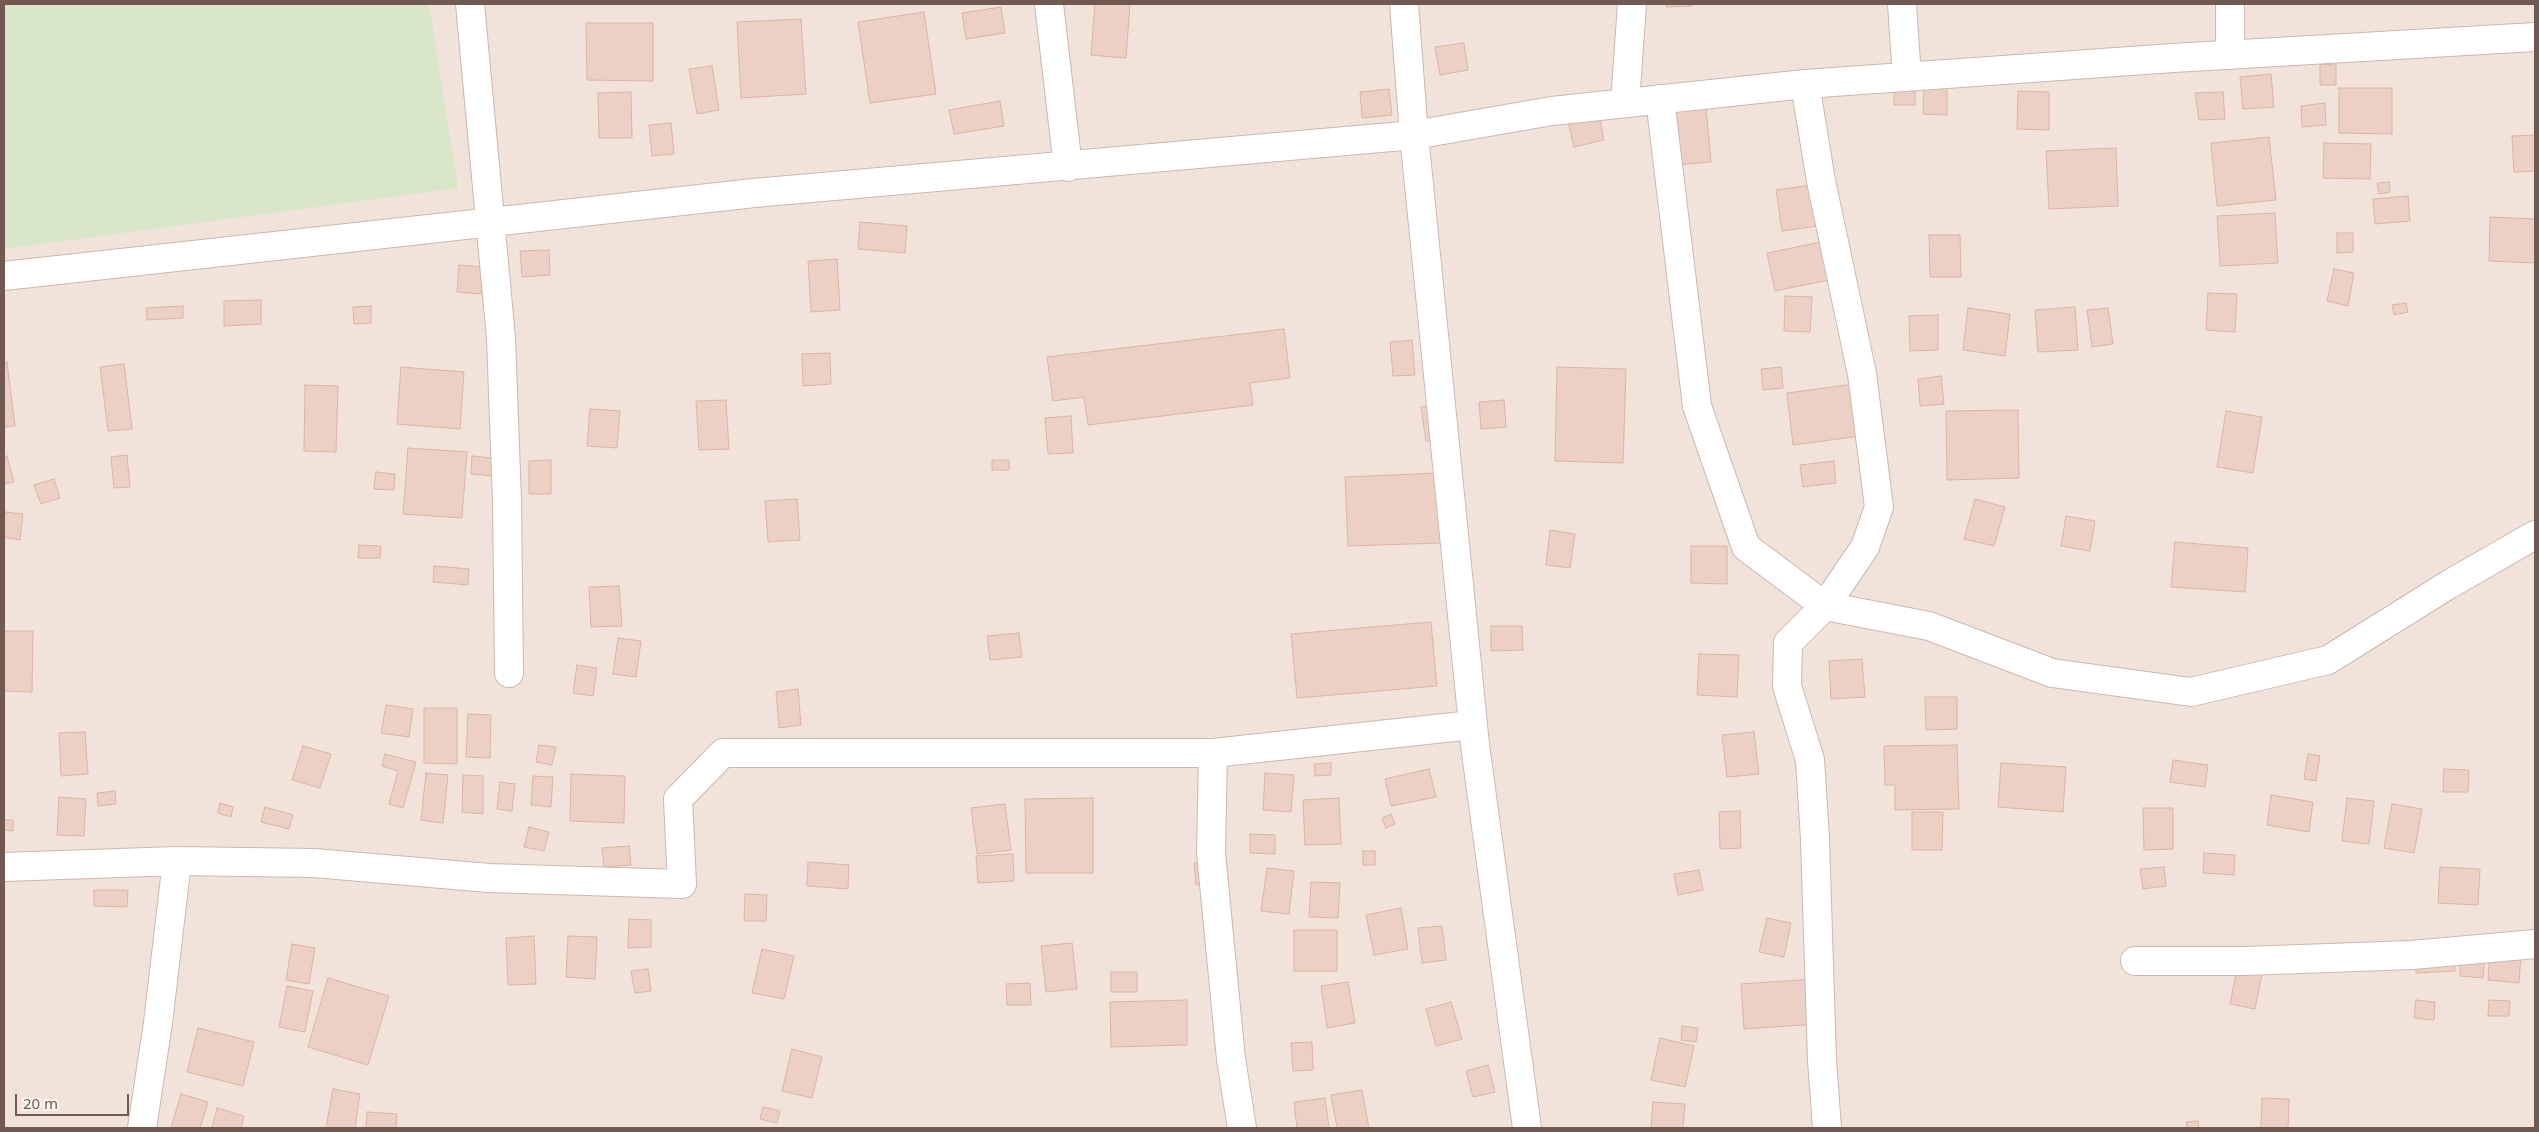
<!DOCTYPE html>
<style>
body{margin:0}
#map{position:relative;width:2539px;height:1132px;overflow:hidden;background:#faf2ea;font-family:"Noto Sans",sans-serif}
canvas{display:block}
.frame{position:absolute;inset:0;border:5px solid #715850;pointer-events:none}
.scale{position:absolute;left:15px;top:1094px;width:114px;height:22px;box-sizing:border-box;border:2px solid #715850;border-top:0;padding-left:6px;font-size:15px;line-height:18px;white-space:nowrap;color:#715850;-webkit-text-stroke:4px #fdf6f0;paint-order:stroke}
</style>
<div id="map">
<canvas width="2539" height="1132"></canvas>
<div class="frame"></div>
<div class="scale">20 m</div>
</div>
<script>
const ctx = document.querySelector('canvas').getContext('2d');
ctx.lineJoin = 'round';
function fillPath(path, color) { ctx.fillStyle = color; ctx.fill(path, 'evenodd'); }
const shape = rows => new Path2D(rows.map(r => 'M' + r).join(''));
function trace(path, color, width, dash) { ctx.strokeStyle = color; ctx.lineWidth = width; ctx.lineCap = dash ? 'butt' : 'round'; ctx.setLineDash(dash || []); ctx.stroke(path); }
const residential = shape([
 [4,4,2535,4,2535,1128,4,1128]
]);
const green = shape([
 [4,4,429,4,458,188,4,249]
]);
const building = shape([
 [1095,4,1130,4,1126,58,1091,55,1095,4],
 [1666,4,1692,4,1692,6,1666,7,1666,4],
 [1001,7,1005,33,966,39,962,13,1001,7],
 [924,12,936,94,870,103,858,22,924,12],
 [801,19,806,94,741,98,737,22,801,19],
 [586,23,653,23,653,81,587,80,586,23],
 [1464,43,1468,70,1440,75,1435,47,1464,43],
 [2320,64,2336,65,2336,85,2320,85,2320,64],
 [712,66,719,110,697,114,689,69,712,66],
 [2271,74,2274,107,2243,109,2240,77,2271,74],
 [1924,80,1947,80,1947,115,1923,114,1924,80],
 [1894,82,1915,82,1915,105,1894,105,1894,82],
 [2339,88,2392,88,2392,134,2339,133,2339,88],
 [1389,89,1392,115,1362,118,1360,92,1389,89],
 [2018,91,2049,92,2049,130,2017,129,2018,91],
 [631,92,632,138,599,138,598,93,631,92],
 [2223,92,2225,119,2199,120,2195,93,2223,92],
 [1000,101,1004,126,954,134,949,110,1000,101],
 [2325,103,2326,125,2302,127,2301,106,2325,103],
 [1706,107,1711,162,1675,165,1670,110,1706,107],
 [1599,115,1604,140,1574,147,1568,121,1599,115],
 [671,123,674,154,652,156,649,125,671,123],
 [2535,135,2535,171,2514,172,2512,136,2535,135],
 [2269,137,2276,200,2217,206,2211,143,2269,137],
 [2324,143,2371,144,2370,179,2323,178,2324,143],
 [2116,148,2118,206,2049,209,2046,151,2116,148],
 [2389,182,2390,192,2379,194,2377,183,2389,182],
 [1818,184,1825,225,1782,231,1776,190,1818,184],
 [2408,196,2410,221,2375,224,2373,199,2408,196],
 [2275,213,2278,263,2220,266,2217,216,2275,213],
 [2490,217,2535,219,2535,263,2489,261,2490,217],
 [860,222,907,226,905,253,858,249,860,222],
 [2337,233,2353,233,2353,252,2337,253,2337,233],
 [1929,235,1960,235,1961,277,1930,277,1929,235],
 [1831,240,1839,278,1775,291,1767,253,1831,240],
 [549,250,550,275,522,277,520,251,549,250],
 [837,259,840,310,811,312,808,261,837,259],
 [459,265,483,267,481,294,457,292,459,265],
 [2334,269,2354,273,2348,306,2327,301,2334,269],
 [2208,293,2237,294,2235,332,2206,330,2208,293],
 [1785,296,1812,297,1810,332,1784,331,1785,296],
 [261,300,261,324,224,326,224,301,261,300],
 [2406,303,2408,312,2394,315,2392,305,2406,303],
 [183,306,183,318,147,320,146,308,183,306],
 [371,306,371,323,354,324,353,307,371,306],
 [2075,307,2078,350,2038,352,2035,310,2075,307],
 [1968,308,2010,314,2005,356,1963,350,1968,308],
 [2108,308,2113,344,2092,347,2087,310,2108,308],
 [1938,315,1938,350,1910,351,1909,316,1938,315],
 [1284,329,1290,378,1250,383,1253,405,1088,425,1084,397,1053,401,1047,357,1284,329],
 [1412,340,1415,375,1393,376,1390,342,1412,340],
 [830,353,831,384,803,386,802,354,830,353],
 [7,362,15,426,4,427,4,363,7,362],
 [124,364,132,429,108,431,100,367,124,364],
 [401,367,464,372,460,429,397,424,401,367],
 [1557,367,1626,369,1623,463,1555,461,1557,367],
 [1781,367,1783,388,1763,390,1761,369,1781,367],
 [1941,376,1944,404,1920,406,1918,379,1941,376],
 [1855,384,1861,436,1793,445,1787,393,1855,384],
 [305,385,338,386,336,452,304,451,305,385],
 [726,400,729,449,699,450,696,401,726,400],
 [1504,400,1506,427,1481,429,1479,402,1504,400],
 [1435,405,1439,440,1426,441,1421,407,1435,405],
 [590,409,620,411,617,448,587,446,590,409],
 [2018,410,2019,478,1947,480,1946,411,2018,410],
 [2226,411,2262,417,2253,473,2217,467,2226,411],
 [1071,416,1073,453,1048,454,1045,418,1071,416],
 [408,448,467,452,462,518,403,514,408,448],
 [127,455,130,487,114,488,111,457,127,455],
 [7,456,14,482,4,484,4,457,7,456],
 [472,456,493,458,492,476,471,474,472,456],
 [551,460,551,494,529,494,529,461,551,460],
 [992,460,1009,460,1009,470,992,470,992,460],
 [1834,461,1836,483,1803,487,1800,465,1834,461],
 [376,472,395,474,394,490,374,489,376,472],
 [1437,473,1441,543,1348,546,1345,477,1437,473],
 [54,479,60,498,41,504,34,485,54,479],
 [797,499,800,540,768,542,765,501,797,499],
 [1975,499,2005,507,1994,546,1964,539,1975,499],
 [5,512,23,514,20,540,4,537,5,512],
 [2066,516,2095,521,2090,551,2061,546,2066,516],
 [1550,530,1575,534,1570,568,1546,565,1550,530],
 [2175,542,2248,548,2245,592,2171,587,2175,542],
 [359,545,381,546,380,558,358,558,359,545],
 [1691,546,1727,546,1727,584,1691,583,1691,546],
 [434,566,469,569,468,585,433,582,434,566],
 [619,586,622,626,591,627,589,587,619,586],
 [1431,622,1437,686,1297,698,1291,634,1431,622],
 [1491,626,1522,626,1523,650,1491,651,1491,626],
 [4,631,33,631,32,692,4,691,4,631],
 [1019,633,1022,657,990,660,987,636,1019,633],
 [618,638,641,641,636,677,613,674,618,638],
 [1699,654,1739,655,1737,697,1697,695,1699,654],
 [1862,659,1865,697,1831,699,1829,661,1862,659],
 [577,665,597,668,593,696,573,693,577,665],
 [798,689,801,725,779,728,776,692,798,689],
 [1925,697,1957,697,1957,729,1926,730,1925,697],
 [386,705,413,709,409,737,381,733,386,705],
 [424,708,457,708,457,764,424,763,424,708],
 [468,714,491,715,490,758,466,757,468,714],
 [85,732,88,774,61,776,59,733,85,732],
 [1754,732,1759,774,1727,777,1722,735,1754,732],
 [539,745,556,747,552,765,536,762,539,745],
 [1957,745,1959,809,1895,810,1895,785,1885,785,1884,746,1957,745],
 [303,746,331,754,320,788,292,780,303,746],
 [385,754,416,762,403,808,389,804,398,771,382,766,385,754],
 [2308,754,2320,756,2316,781,2304,779,2308,754],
 [2173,760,2208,765,2205,787,2170,782,2173,760],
 [1331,763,1331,775,1315,776,1314,764,1331,763],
 [2001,763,2066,767,2063,812,1998,807,2001,763],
 [1429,769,1436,797,1391,806,1385,779,1429,769],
 [2444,769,2469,770,2468,792,2443,792,2444,769],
 [426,773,448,775,443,823,421,820,426,773],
 [1265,773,1294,775,1291,812,1263,810,1265,773],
 [571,774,625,776,624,823,570,821,571,774],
 [463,775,483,776,483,814,462,812,463,775],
 [533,776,553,777,551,807,531,805,533,776],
 [500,782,515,784,512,811,497,809,500,782],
 [115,791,116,804,98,806,97,793,115,791],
 [2271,795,2313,802,2309,832,2267,825,2271,795],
 [59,797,86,799,84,836,57,835,59,797],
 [1093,798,1093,873,1026,873,1025,799,1093,798],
 [1339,798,1341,844,1305,845,1303,800,1339,798],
 [2347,798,2374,801,2369,844,2342,841,2347,798],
 [220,803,233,807,231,817,218,813,220,803],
 [1005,804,1011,850,977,854,971,808,1005,804],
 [2392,804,2422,809,2414,853,2384,848,2392,804],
 [265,807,293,815,289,829,261,822,265,807],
 [2143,808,2173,808,2173,849,2144,850,2143,808],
 [1740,811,1741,848,1720,849,1719,812,1740,811],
 [1912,812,1943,812,1942,850,1912,850,1912,812],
 [1391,814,1395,824,1386,828,1382,818,1391,814],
 [4,820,13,820,13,831,4,830,4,820],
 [529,827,549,832,544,851,524,847,529,827],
 [1250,834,1275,835,1275,854,1250,853,1250,834],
 [629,846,631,865,604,867,602,848,629,846],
 [1363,851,1375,851,1375,865,1363,865,1363,851],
 [2204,853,2235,855,2234,875,2203,873,2204,853],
 [1013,854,1014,881,978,883,976,856,1013,854],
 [1209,861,1212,884,1196,885,1194,863,1209,861],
 [808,862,849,865,848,889,807,886,808,862],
 [2164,867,2166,886,2143,889,2140,869,2164,867],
 [2440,867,2480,869,2478,905,2438,903,2440,867],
 [1267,868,1294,871,1289,914,1261,911,1267,868],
 [1699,870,1703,890,1678,895,1674,874,1699,870],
 [1311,882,1340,883,1338,918,1309,917,1311,882],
 [94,890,128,890,127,907,94,906,94,890],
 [745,894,767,895,766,921,744,921,745,894],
 [1401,908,1408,949,1374,955,1366,915,1401,908],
 [1767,918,1791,923,1784,957,1759,952,1767,918],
 [629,919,651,920,651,947,628,948,629,919],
 [1442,926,1446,960,1422,963,1418,928,1442,926],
 [1294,930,1337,930,1337,971,1294,971,1294,930],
 [534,936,536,984,508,985,506,938,534,936],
 [568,936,597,937,595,979,566,977,568,936],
 [1072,943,1077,989,1046,992,1041,946,1072,943],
 [292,944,315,948,309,984,286,980,292,944],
 [762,949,794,956,784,999,752,993,762,949],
 [2461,951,2485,952,2483,978,2460,976,2461,951],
 [2490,951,2521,954,2519,983,2488,980,2490,951],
 [2454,953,2455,971,2416,973,2415,956,2454,953],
 [648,969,651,991,635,993,631,971,648,969],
 [2237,969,2262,974,2255,1009,2230,1004,2237,969],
 [1111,972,1137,972,1137,992,1111,992,1111,972],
 [328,978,389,996,368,1065,308,1047,328,978],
 [1813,979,1817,1024,1744,1029,1741,984,1813,979],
 [1348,982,1355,1023,1327,1028,1321,986,1348,982],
 [1030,983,1031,1005,1007,1005,1006,984,1030,983],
 [287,986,313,991,305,1032,279,1027,287,986],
 [1187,1000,1187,1045,1111,1047,1110,1002,1187,1000],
 [2416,1000,2435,1002,2434,1020,2414,1018,2416,1000],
 [2489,1000,2510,1001,2509,1016,2488,1016,2489,1000],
 [1451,1002,1462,1039,1436,1046,1426,1009,1451,1002],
 [1682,1026,1698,1028,1696,1042,1681,1040,1682,1026],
 [198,1028,254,1042,243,1086,187,1072,198,1028],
 [1660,1038,1694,1046,1685,1087,1651,1080,1660,1038],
 [1312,1042,1313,1070,1293,1071,1291,1043,1312,1042],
 [792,1049,822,1057,812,1098,782,1091,792,1049],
 [1488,1065,1495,1092,1473,1097,1466,1071,1488,1065],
 [333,1089,360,1094,355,1128,326,1128,333,1089],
 [1362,1090,1369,1128,1337,1128,1331,1095,1362,1090],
 [181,1094,208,1102,200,1128,171,1128,181,1094],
 [1325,1098,1329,1128,1297,1128,1294,1102,1325,1098],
 [2262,1098,2289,1099,2288,1128,2261,1128,2262,1098],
 [1653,1102,1685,1104,1683,1128,1651,1128,1653,1102],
 [763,1107,780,1111,777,1123,760,1119,763,1107],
 [217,1108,244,1116,241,1128,212,1128,217,1108],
 [367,1112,397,1114,396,1128,366,1128,367,1112],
 [2198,1121,2199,1128,2187,1128,2186,1122,2198,1121]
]);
const minor = shape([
 [470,4,501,338,507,501,509,673],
 [1049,4,1068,167],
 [1404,4,1414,135,1475,745,1527,1128],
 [1902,4,1907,77],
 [2230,4,2230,55],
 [1805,84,1821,181,1862,374,1879,507,1865,547,1825,606,1788,643,1787,686,1810,760,1815,839,1822,1060,1827,1128],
 [1660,99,1697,406,1746,547,1825,606,1929,626,2052,673,2191,692,2328,660,2448,585,2535,535],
 [1625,103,1632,4],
 [4,276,754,193,1414,135,1552,111,1805,84,2173,58,2535,37],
 [1213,753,1211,853,1231,1059,1242,1128],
 [4,867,177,861,314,863,489,878,682,884,678,799,723,753,1213,753,1472,725],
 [2135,961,2245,961,2412,955,2535,944],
 [142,1128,158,1023,177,861]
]);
fillPath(residential, '#f1e3d9');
fillPath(green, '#d9e6ca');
fillPath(building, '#ecd0c5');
trace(building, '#dcb5a7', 1);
trace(minor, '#cbb9b1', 30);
trace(minor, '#fff', 28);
</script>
